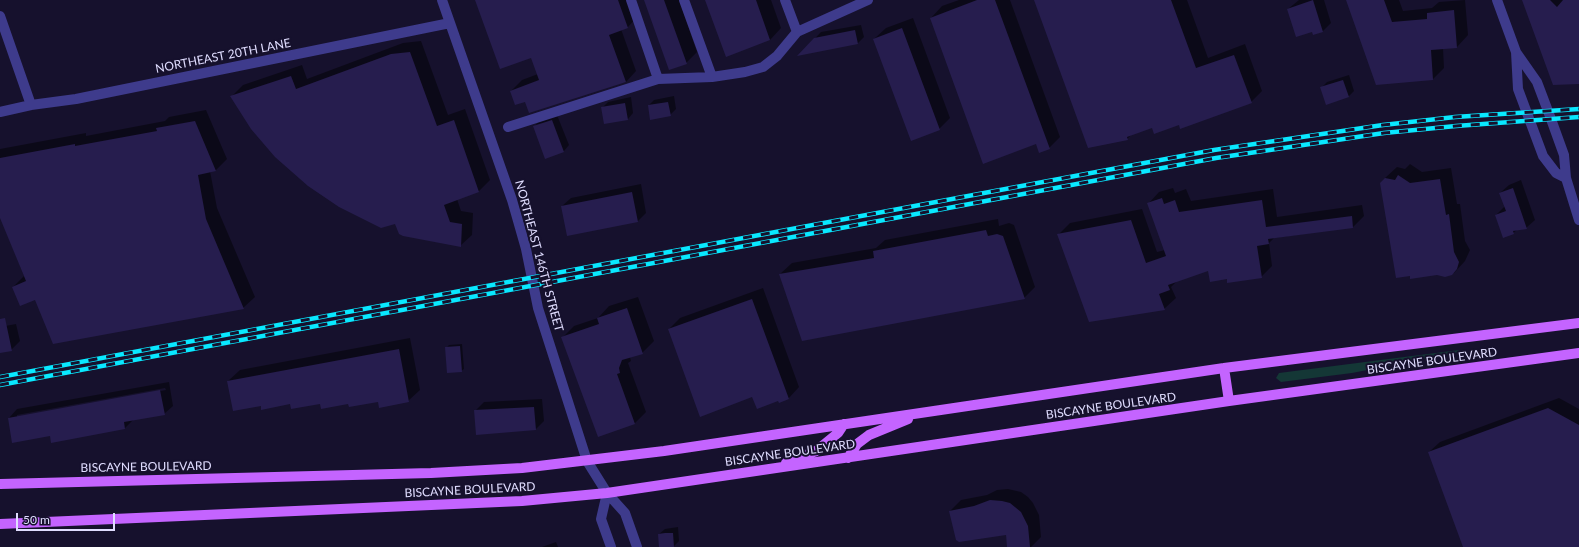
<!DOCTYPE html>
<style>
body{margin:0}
#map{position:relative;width:1579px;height:547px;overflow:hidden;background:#16112d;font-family:Lato,sans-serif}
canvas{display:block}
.scale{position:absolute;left:16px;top:513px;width:99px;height:18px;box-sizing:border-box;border:2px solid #e0ddff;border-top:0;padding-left:5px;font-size:12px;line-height:14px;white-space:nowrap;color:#e0ddff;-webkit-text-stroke:3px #16112d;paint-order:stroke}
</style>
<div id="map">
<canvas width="1579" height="547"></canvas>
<div class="scale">50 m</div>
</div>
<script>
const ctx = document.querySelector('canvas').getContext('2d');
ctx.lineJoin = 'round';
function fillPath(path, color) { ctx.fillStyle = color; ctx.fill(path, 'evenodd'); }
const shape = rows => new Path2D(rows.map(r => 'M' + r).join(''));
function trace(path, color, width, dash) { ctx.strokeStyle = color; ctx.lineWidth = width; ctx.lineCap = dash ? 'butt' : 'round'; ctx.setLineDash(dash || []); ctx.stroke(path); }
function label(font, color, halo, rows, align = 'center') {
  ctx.font = font + ' Lato,sans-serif'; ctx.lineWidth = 4; ctx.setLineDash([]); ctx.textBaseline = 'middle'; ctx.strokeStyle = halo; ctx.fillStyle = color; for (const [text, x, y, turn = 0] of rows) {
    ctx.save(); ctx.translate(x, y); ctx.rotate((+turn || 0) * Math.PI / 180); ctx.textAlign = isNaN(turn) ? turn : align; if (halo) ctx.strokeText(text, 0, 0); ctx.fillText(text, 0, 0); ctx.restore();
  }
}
const green = shape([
 [1459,350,1459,352,1352,373,1281,382,1276,378,1279,373]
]);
const shadow = shape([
 [476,0,633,0,638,16,628,27,621,29,636,71,626,82,526,100,511,91,522,80,538,74,532,56],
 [645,0,679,0,697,52,686,63],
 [706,0,771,0,781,28,770,40],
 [959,0,1010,0,1060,137,1049,148,1037,143,931,18,942,6],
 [1035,0,1187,0,1208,58,1245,44,1262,91,1251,102,1179,124,1152,127,1132,134,1127,139],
 [1324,0,1331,23,1323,31,1312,31,1288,9,1299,0],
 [1347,0,1399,0,1403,11,1432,8,1439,2,1465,0,1468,35,1457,47,1443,48,1444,68,1433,79],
 [1523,0,1579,0,1579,83],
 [913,18,950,118,939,129,874,39,886,28],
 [861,25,864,37,858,43,800,54,821,32],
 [421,41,448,115,465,109,490,180,479,191,457,199,461,211,473,213,472,235,460,246,396,222,232,96,243,85,302,65,307,79,403,43],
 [1349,75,1354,91,1349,96,1321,88,1327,82],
 [674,96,676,109,670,115,649,105,654,100],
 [631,97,633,113,628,119,602,108,608,102],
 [206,110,227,159,215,171,210,171,217,208,255,297,243,308,35,299,13,287,24,276,0,216,0,149,86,133,86,136,165,121,169,117],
 [557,115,569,145,564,151,546,158,535,126,540,120],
 [1410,164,1422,172,1451,168,1457,204,1460,204,1465,241,1470,250,1465,261,1454,273,1385,178,1397,167,1405,169],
 [1521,180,1535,220,1526,228,1517,230,1513,233,1496,215,1505,206,1500,193,1509,185],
 [641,184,646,213,638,221,562,206,571,198],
 [1173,188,1175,193,1186,189,1191,201,1273,189,1277,217,1362,205,1364,216,1353,227,1274,238,1269,243,1272,266,1261,277,1228,278,1209,270,1177,281,1171,287,1176,298,1164,309,1059,234,1070,223,1142,209,1157,252,1165,250,1148,204,1159,192],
 [998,219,999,226,1009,223,1014,225,1035,287,1024,298,780,274,792,263,876,248,885,240],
 [763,288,799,387,788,399,779,399,753,396,669,329,680,318],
 [638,297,654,341,642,353,630,357,631,361,628,363,646,412,635,423,598,436,563,337,574,326,598,318,609,306],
 [16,324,20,341,11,350,0,352,0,327],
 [410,338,420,390,408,401,261,404,228,381,240,370],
 [462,344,464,369,461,371,446,348,449,345],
 [169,382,173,406,164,414,134,419,125,428,52,442,51,434,9,418,17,409],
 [165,388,166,390,17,417,17,415],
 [1559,398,1579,409,1579,547,1465,547,1429,452,1440,442],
 [542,399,544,421,536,429,475,411,484,402],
 [1008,489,1021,492,1028,497,1033,503,1039,515,1041,537,1031,547,1008,547,1006,534,950,511,961,500,987,495,997,490],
 [678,527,679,541,674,546,660,547,659,534,665,529],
 [556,542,558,547,542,547]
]);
const building = shape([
 [475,0,618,0,628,28,609,35,626,82,529,113,525,102,515,105,510,91,539,80,531,58,500,69],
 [644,0,664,0,687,64,669,70],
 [705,0,756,0,770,40,726,57],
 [977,0,995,0,1050,149,1039,153,1036,144,983,164,930,18],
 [1034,0,1171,0,1196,68,1234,55,1252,103,1180,129,1179,125,1154,134,1152,128,1127,137,1128,140,1088,148],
 [1313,0,1323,32,1313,35,1312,32,1296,37,1287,9],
 [1346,0,1384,0,1392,22,1427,19,1427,13,1454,10,1457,48,1431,50,1433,80,1376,85],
 [1522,0,1550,0,1557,7,1563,0,1579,0,1579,84,1553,85],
 [902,28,940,130,911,141,873,39],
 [855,30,858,44,797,56,814,38],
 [410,52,437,126,454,120,479,192,444,205,450,222,462,224,461,247,403,236,399,234,395,224,381,228,339,207,308,186,275,157,251,129,230,96,291,76,296,89,391,54],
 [1343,80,1349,97,1326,105,1320,87],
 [668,102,671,116,650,120,648,105],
 [625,103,628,120,604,124,601,107],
 [552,120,564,152,545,159,533,126],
 [195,121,216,171,198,175,206,219,244,309,53,344,35,300,20,306,12,287,26,281,0,218,0,158,75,144,75,146,157,131,156,128],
 [1398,175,1410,183,1440,179,1446,215,1449,214,1454,252,1459,262,1457,269,1452,275,1445,277,1437,275,1410,279,1410,276,1396,278,1380,183,1385,178,1395,180],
 [1513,188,1527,229,1513,231,1514,234,1503,238,1495,215,1506,211,1499,193],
 [632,192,638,222,567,236,561,206],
 [1162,198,1164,204,1175,200,1179,212,1262,200,1266,227,1352,216,1353,228,1268,239,1269,244,1257,246,1262,278,1227,283,1227,279,1210,282,1208,271,1168,285,1170,290,1159,294,1165,310,1089,322,1057,234,1131,220,1146,263,1166,256,1147,203],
 [986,230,988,236,997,234,1003,236,1025,299,802,341,779,274,874,258,873,251],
 [752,299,789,399,779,403,778,401,757,409,752,397,700,417,668,329],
 [627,308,643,354,622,360,619,368,620,373,617,374,635,424,598,437,561,337,599,324,597,318],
 [5,318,12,351,0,353,0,319],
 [460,346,462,372,447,373,445,347],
 [399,349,409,402,379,408,378,402,349,407,348,404,321,409,320,404,291,409,290,404,261,410,261,406,233,411,227,381],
 [160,390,165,415,124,422,125,429,51,443,50,436,12,443,8,418],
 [534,407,536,430,476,435,474,410],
 [1548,408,1579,425,1579,547,1463,547,1428,452],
 [990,500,1002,501,1010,503,1021,512,1028,526,1030,547,1007,547,1006,535,959,542,956,540,949,511,974,506],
 [665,533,673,533,674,547,659,547,658,534]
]);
const minor = shape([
 [442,0,512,200,526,249,538,308,587,461,607,493,625,513,637,547],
 [631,0,658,79],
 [684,0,712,77],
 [785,0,797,32],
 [1497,0,1516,52,1537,82,1551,119,1564,155,1566,178,1579,220],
 [0,16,31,105],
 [1516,52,1518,89,1543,156,1556,173,1566,178],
 [0,112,31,105,76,99,450,23],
 [508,127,658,79,712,77,745,72,763,67,777,56,797,32,868,0],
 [607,493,601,519,611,547]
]);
const major = shape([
 [1224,368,1229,401],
 [848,458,857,444,869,435,908,419],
 [786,463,816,451,838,433,844,424],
 [0,484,431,473,522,468,664,451,1224,368,1579,323],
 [0,524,522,501,607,493,1229,401,1579,353]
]);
const rail = shape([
 [0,377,1214,150,1383,125,1455,117,1579,109],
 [0,385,1216,158,1384,133,1456,126,1579,117]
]);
const streetNames = [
 ["NORTHEAST 20TH LANE",223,56,-11],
 ["NORTHEAST 146TH STREET",539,256,75],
 ["BISCAYNE BOULEVARD",1432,361,-8],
 ["BISCAYNE BOULEVARD",1111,406,-8],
 ["BISCAYNE BOULEVARD",790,453,-8],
 ["BISCAYNE BOULEVARD",146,467,-1],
 ["BISCAYNE BOULEVARD",470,490,-3]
];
fillPath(green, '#143736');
fillPath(shadow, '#0007');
fillPath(building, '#261d4e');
trace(minor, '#3e3b8c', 10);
trace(major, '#c464ff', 10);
trace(rail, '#09e8ff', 4.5);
trace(rail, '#16112d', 3, [9]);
label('12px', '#e0ddff', '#16112d', streetNames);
</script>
